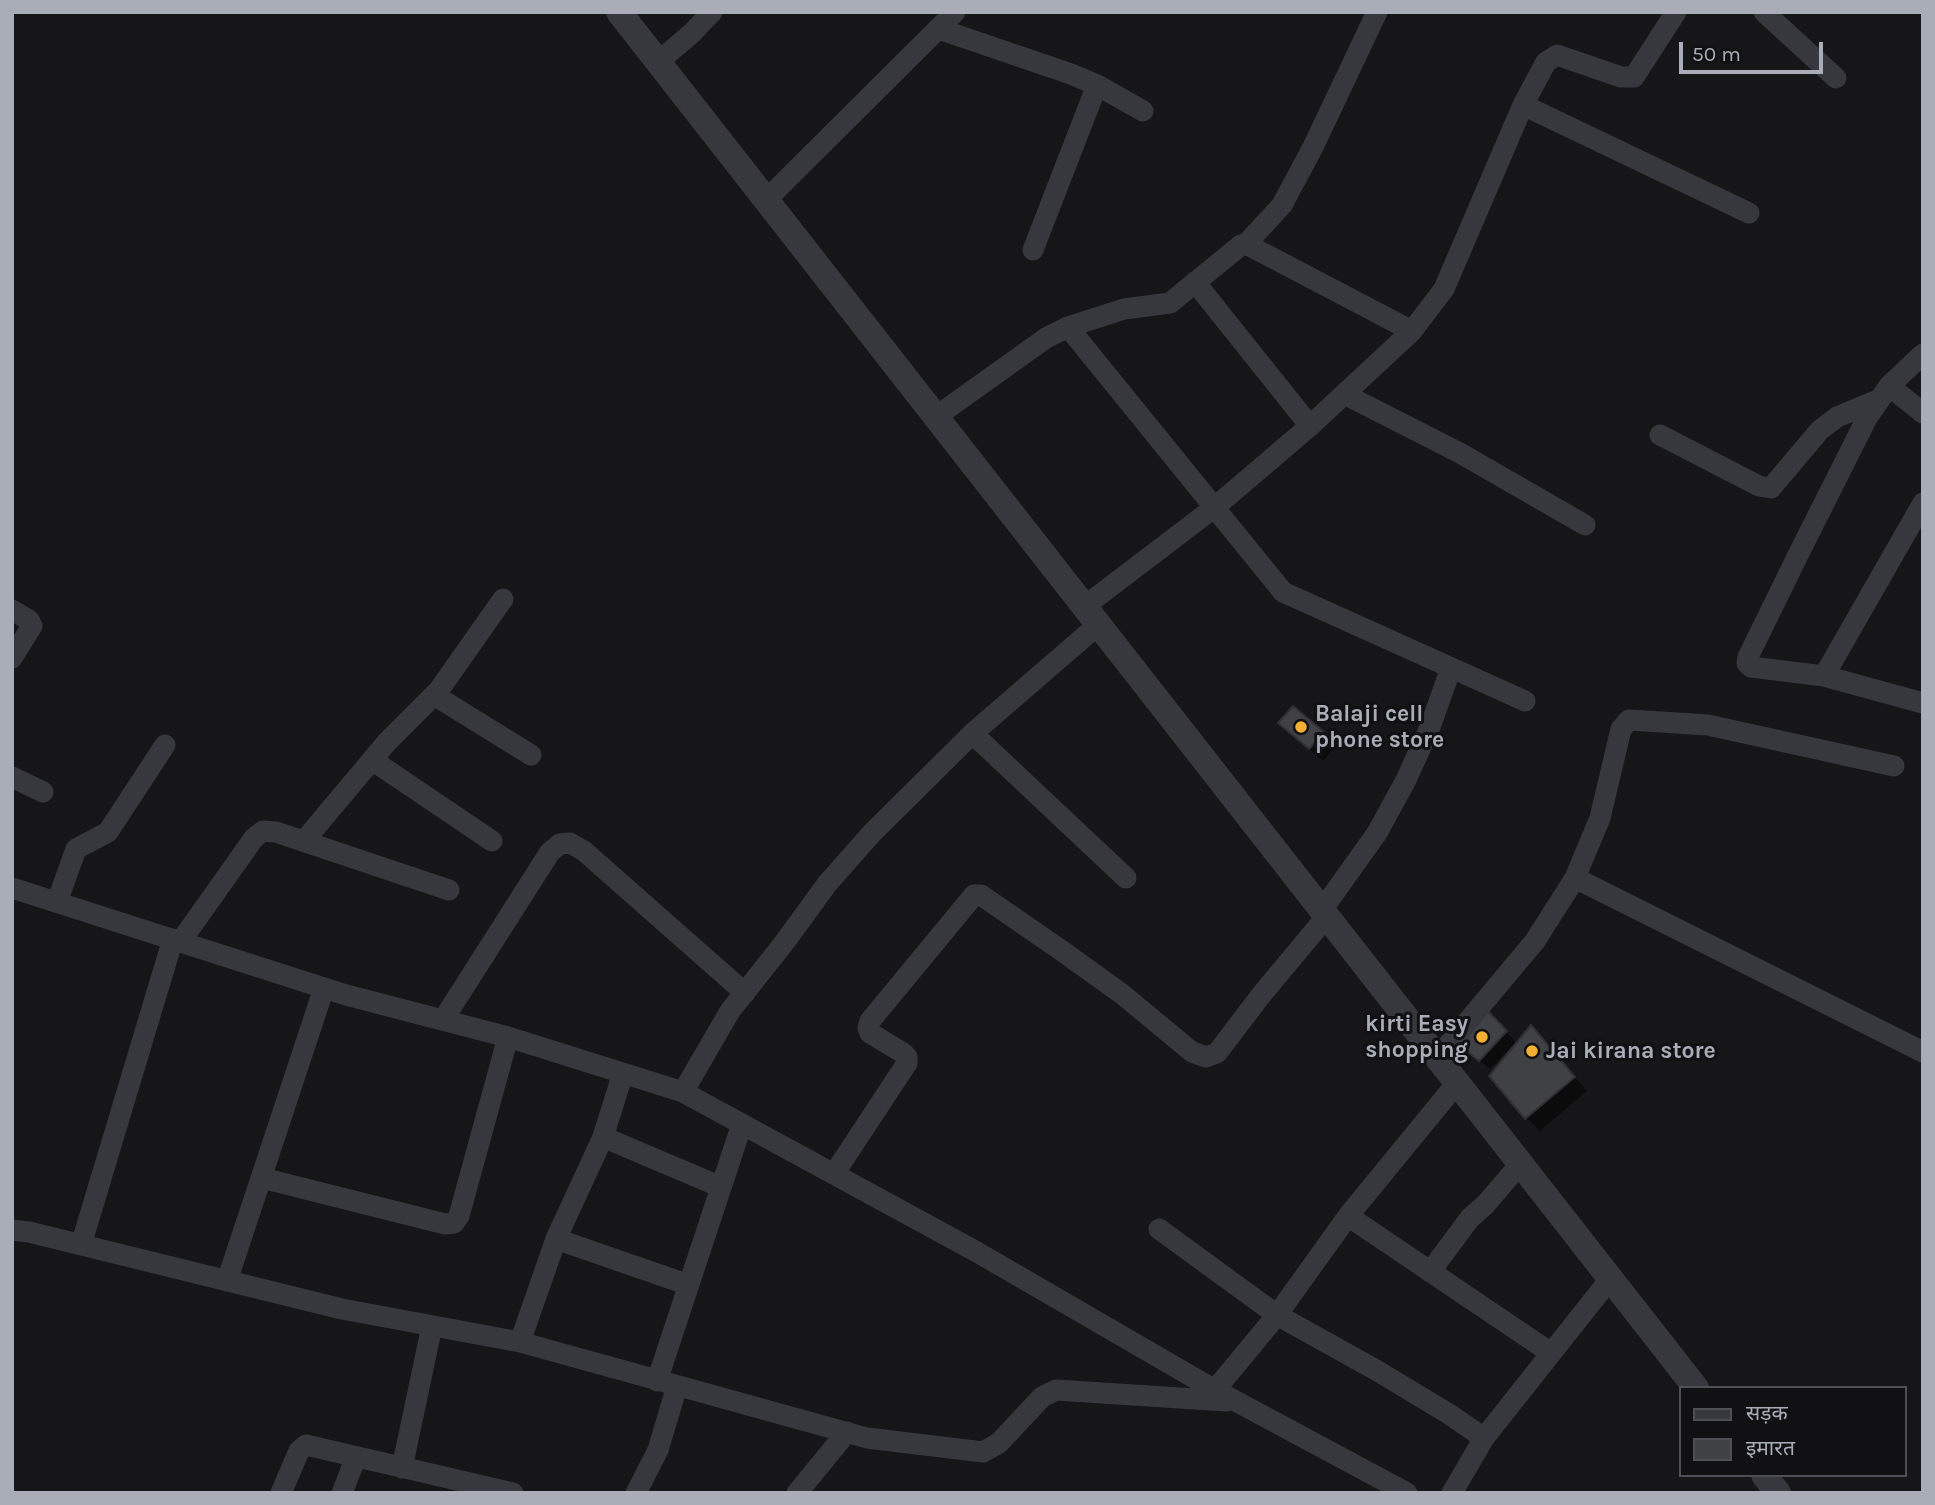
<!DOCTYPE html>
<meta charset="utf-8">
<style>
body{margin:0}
#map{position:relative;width:1935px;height:1505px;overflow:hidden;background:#161618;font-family:Karla,"Noto Sans Devanagari",sans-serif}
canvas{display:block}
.frame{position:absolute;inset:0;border:14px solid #a8adb8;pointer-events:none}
.legend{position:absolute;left:1679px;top:1386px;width:228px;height:91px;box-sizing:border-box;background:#111113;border:2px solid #4d4f55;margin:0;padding:9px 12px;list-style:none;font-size:21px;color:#a8adb8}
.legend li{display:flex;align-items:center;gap:14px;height:35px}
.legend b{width:35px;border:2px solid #4d4f55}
.scale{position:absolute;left:1679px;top:42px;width:144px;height:32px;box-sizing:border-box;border:4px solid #a8adb8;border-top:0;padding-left:9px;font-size:21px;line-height:24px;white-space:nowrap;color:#a8adb8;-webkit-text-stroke:5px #111113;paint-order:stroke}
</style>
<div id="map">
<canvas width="1935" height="1505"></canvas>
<div class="frame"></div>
<ul class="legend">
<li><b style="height:9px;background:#37383d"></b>सड़क</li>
<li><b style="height:19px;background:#404145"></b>इमारत</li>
</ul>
<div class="scale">50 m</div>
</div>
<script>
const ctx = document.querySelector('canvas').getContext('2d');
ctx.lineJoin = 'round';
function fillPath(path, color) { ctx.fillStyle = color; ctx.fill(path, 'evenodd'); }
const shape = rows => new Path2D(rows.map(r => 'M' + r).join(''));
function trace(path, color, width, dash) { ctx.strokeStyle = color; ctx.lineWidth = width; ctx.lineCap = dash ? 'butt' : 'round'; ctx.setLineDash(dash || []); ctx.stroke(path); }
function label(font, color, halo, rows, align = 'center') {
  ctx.font = font + ' Karla,sans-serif'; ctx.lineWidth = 6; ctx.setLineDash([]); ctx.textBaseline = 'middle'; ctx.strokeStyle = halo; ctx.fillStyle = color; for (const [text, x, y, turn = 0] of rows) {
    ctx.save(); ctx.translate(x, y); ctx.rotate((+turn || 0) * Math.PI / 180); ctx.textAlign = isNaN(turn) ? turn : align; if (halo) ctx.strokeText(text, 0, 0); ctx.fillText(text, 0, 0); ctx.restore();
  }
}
const shadow = shape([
 [1323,733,1336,746,1323,761,1294,736],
 [1487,1013,1516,1042,1490,1069,1470,1053],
 [1544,1041,1587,1091,1540,1131,1526,1117]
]);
const building = shape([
 [1293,706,1324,732,1309,749,1278,723,1293,706],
 [1487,1010,1507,1031,1479,1061,1458,1044,1487,1010],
 [1531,1025,1575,1077,1525,1119,1489,1076,1531,1025]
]);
const minor = shape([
 [1764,12,1836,78],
 [939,29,1071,74,1097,85,1143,111],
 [658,62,692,33,712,12],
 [1523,105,1749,213],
 [767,199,955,12],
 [1246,244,1282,205,1313,147,1377,12],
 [1033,250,1097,85],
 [1195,282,1310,426],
 [1068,327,1283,592,1525,701],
 [1923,354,1889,386,1867,418,1799,553,1748,657,1747,663,1751,667,1824,676,1923,703],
 [1889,386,1923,413],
 [1344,394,1460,453,1585,525],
 [937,416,1046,338,1068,327,1124,309,1170,303,1241,245,1246,244,1412,331],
 [1660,435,1759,486,1771,488,1820,430,1837,417,1878,400],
 [1085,606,1215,507,1310,426,1412,331,1444,289,1523,105,1546,62,1557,55,1621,77,1634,77,1676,12],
 [12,610,29,620,32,626,12,658],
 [1824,676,1923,503],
 [434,695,531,755],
 [973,734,1126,878],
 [372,760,492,841],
 [12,777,43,792],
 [304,841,387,742,439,690,503,599],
 [1575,878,1923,1052],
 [12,888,346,995,508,1037,683,1092,977,1252,1215,1390,1407,1493],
 [57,902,76,849,108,832,165,745],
 [1322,910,1377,833,1406,780,1430,727,1451,668],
 [181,941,254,838,263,831,276,832,449,890],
 [443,1020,550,852,560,844,570,843,584,851,745,993],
 [1438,1057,1535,941,1575,878,1600,818,1621,729,1629,720,1708,725,1894,766],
 [683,1092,730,1011,784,943,827,884,872,833,973,733,1099,624],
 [603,1137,721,1187],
 [834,1174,907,1063,907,1057,903,1053,870,1033,868,1028,870,1021,974,895,981,895,1065,953,1122,994,1192,1052,1206,1057,1217,1053,1262,994,1327,916],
 [262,1178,445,1224,454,1223,459,1216,508,1037],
 [1348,1216,1551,1353],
 [1159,1229,1277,1315,1376,1370,1449,1414,1484,1438],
 [12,1230,29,1232,342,1309,520,1342,867,1438,983,1452,999,1443,1042,1397,1056,1390,1226,1401],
 [556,1239,689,1285],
 [81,1245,173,939],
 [1430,1272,1470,1218,1485,1205,1521,1163],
 [227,1281,324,988],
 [520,1342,556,1239,603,1137,623,1073],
 [657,1381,742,1124],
 [1215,1390,1277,1315,1348,1216,1457,1083],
 [402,1468,432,1326],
 [281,1493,299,1451,306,1445,513,1493],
 [342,1493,356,1457],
 [636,1493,658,1450,677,1386],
 [797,1493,847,1432],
 [1452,1493,1484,1438,1610,1279]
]);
const tertiary = shape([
 [619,12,1696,1388],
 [1764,1475,1778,1493]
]);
const markers = [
 [1301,727,7,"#f2b134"],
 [1482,1037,7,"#f2b134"],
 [1532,1051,7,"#f2b134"]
];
const poiNames = [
 ["Balaji cell",1315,714],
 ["phone store",1315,740],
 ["kirti Easy",1468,1024,"right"],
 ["shopping",1468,1050,"right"],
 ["Jai kirana store",1546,1051]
];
fillPath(shadow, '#0007');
fillPath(building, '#404145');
trace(building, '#303034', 2);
trace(minor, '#37383d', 21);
trace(tertiary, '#37383d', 26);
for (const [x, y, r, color] of markers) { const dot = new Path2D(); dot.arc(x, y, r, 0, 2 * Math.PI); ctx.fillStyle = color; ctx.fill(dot); trace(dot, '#111113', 2.5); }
label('bold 23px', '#a8adb8', '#111113', poiNames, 'left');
</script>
